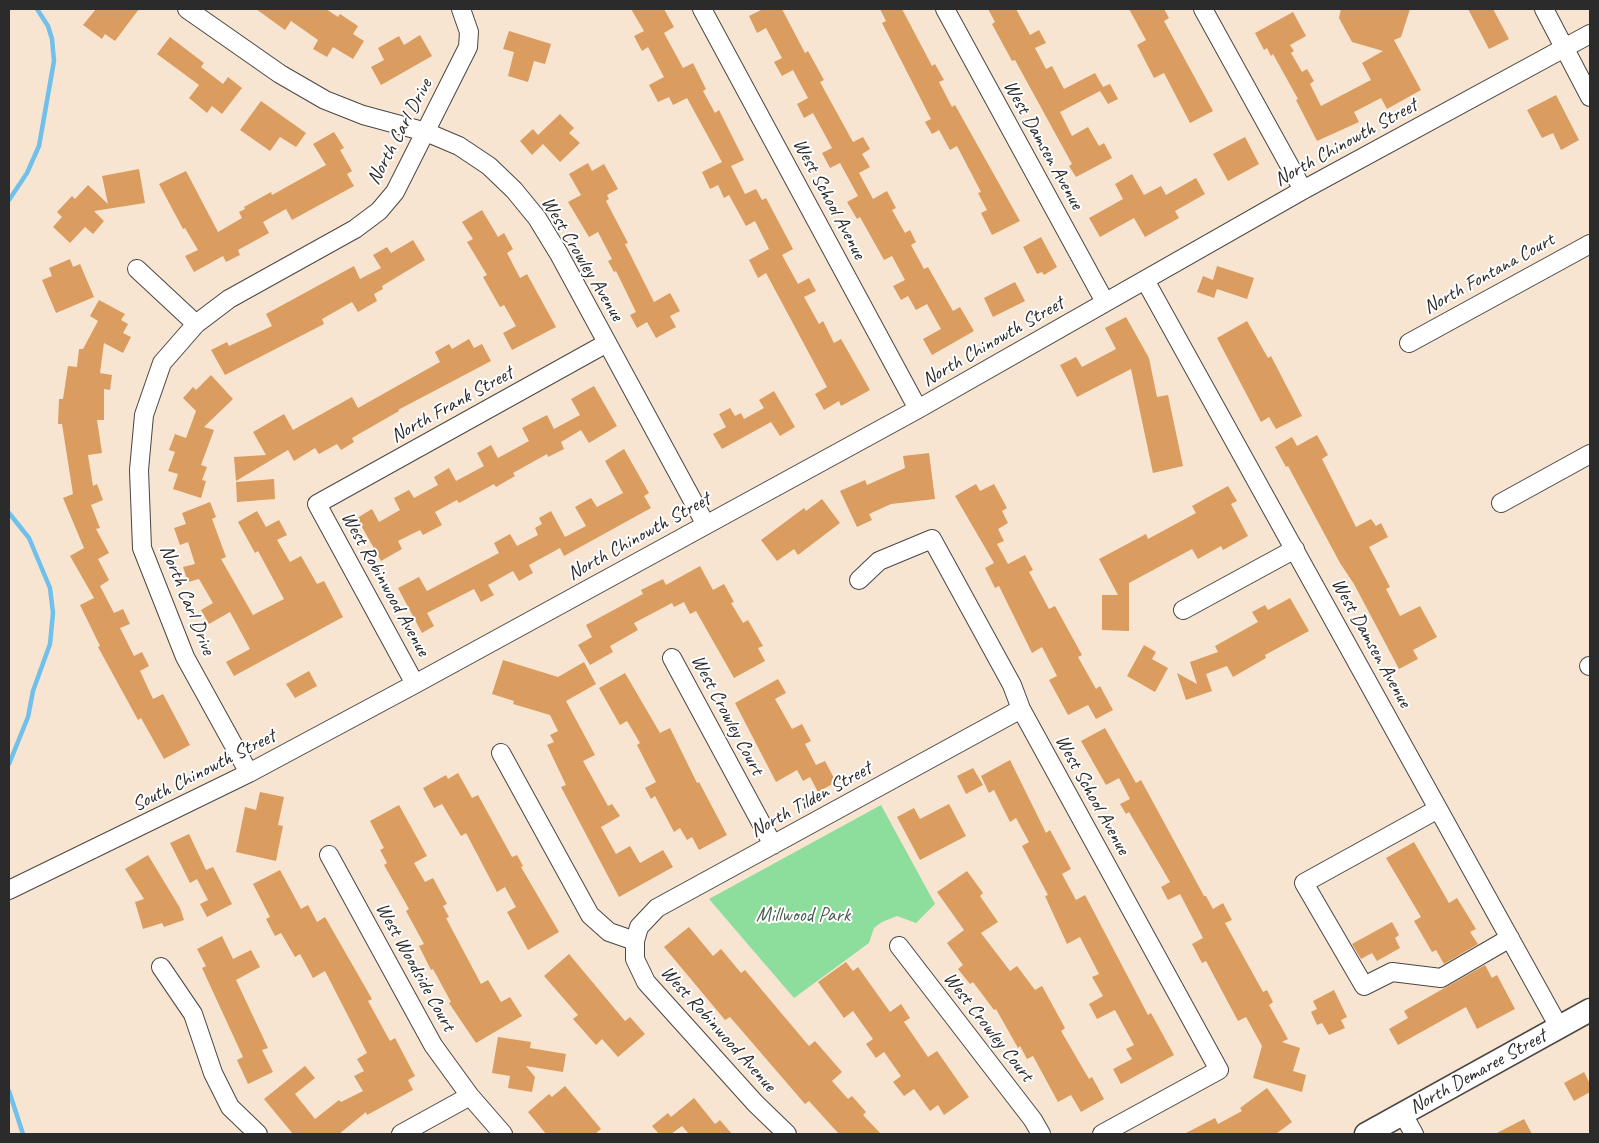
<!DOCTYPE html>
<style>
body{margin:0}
#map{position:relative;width:1599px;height:1143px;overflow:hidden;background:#f8e5d1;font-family:Caveat,sans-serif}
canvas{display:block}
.frame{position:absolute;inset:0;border:10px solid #2b2b2b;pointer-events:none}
</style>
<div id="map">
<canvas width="1599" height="1143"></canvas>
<div class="frame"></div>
</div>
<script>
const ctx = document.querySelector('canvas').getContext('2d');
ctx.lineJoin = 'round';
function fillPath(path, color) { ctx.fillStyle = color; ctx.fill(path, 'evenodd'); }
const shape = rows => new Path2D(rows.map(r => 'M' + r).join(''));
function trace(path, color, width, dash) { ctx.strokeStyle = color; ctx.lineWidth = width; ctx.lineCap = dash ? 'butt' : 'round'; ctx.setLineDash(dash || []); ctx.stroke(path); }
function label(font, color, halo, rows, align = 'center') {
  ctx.font = font + ' Caveat,sans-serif'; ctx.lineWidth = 4; ctx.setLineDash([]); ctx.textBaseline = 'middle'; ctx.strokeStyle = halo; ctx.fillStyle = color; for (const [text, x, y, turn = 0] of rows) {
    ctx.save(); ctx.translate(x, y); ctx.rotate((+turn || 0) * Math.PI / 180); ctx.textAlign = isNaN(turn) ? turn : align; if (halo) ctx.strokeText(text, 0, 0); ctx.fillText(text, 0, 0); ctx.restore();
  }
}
const green = shape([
 [881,805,935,904,916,923,897,916,882,922,874,928,869,943,794,998,709,899]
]);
const stream = shape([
 [9,200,27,173,39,146,54,61,52,39,48,26,37,9],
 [9,513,29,538,50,588,53,613,50,644,33,691,28,717,9,764],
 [9,1091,23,1134]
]);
const building = shape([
 [96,9,139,9,115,41,105,34,102,39,83,25],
 [256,9,326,9,338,17,340,14,358,26,353,34,364,41,353,59,333,47,327,57,313,49,318,40,291,21,285,30],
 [631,9,664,9,674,27,664,33,683,68,693,63,706,89,703,91,715,113,719,110,744,160,731,166,745,194,756,189,762,200,766,198,793,249,782,255,798,284,809,278,816,291,804,297,819,324,823,321,834,343,841,339,870,390,841,406,839,401,824,410,815,394,827,387,766,273,758,278,749,260,769,249,755,221,746,226,729,195,724,198,718,185,710,189,702,172,722,162,687,98,673,105,669,97,658,102,649,85,664,77,648,47,642,51,634,36,644,31],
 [763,9,782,9,805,53,808,51,824,80,820,82,853,142,863,137,870,149,862,154,870,167,859,173,873,199,887,191,896,208,892,210,905,233,910,230,916,242,911,245,924,269,928,267,953,311,960,307,974,331,932,355,923,339,941,329,927,304,916,310,908,296,901,300,893,286,905,280,892,256,884,260,860,217,857,219,847,202,858,196,840,163,830,168,822,153,832,148,813,113,804,118,797,104,808,98,793,70,782,76,774,62,782,58,766,28,757,33,749,16],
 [880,9,902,9,932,66,935,64,944,80,939,82,952,107,955,105,1020,221,992,235,981,213,987,210,978,193,981,192,957,146,950,150,939,130,932,134,925,122,931,119,882,23,886,21],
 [988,9,1016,9,1030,35,1039,30,1046,43,1035,48,1046,69,1052,66,1064,89,1095,73,1103,87,1110,84,1118,99,1108,104,1100,91,1060,112,1072,136,1088,127,1099,146,1104,143,1112,158,1076,177,1069,166,1072,164,1015,60,1012,61,992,24,995,22],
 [1129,9,1164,9,1169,18,1164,21,1213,111,1190,123,1164,73,1154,78,1137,45,1146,40],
 [1341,9,1410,9,1401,37,1394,40,1421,90,1387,109,1381,98,1354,112,1359,122,1317,141,1296,100,1298,99,1273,54,1271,56,1267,48,1264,50,1255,33,1293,12,1306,36,1290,45,1294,51,1291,53,1302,72,1307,69,1314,81,1310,84,1321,106,1371,80,1362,63,1383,51,1352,42,1339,18],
 [1468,9,1493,9,1509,39,1489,49],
 [509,31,551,44,545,64,534,61,528,82,508,76,514,52,503,49],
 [420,35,432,56,381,85,371,67,384,60,378,48,399,36,404,45],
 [170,37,204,63,201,67,223,84,228,77,242,88,222,114,212,106,207,113,189,98,199,85,157,54],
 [1556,95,1579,140,1561,150,1553,133,1542,138,1527,110],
 [261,101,306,133,296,147,280,137,270,151,240,130],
 [560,114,574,128,569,133,580,143,560,162,543,144,532,155,520,141,533,129,538,135],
 [334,132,344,148,340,150,352,171,347,174,354,186,292,220,286,209,263,222,269,233,238,250,240,255,226,262,223,256,194,272,185,256,198,250,185,228,183,229,159,184,186,171,218,232,242,218,239,212,245,209,244,207,271,192,272,195,326,165,313,144],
 [1245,137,1259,164,1228,181,1213,154],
 [588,163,592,171,604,164,618,189,607,195,609,199,606,201,628,243,625,244,654,302,670,293,680,311,670,316,676,327,656,338,647,322,637,328,630,315,636,312,616,271,614,272,608,261,612,259,598,232,589,237,568,202,581,195,569,174],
 [139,169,145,203,94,211,104,221,93,234,85,227,70,243,53,227,62,217,57,212,72,196,75,199,88,185,108,204,102,176],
 [1132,174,1144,195,1161,186,1166,195,1196,178,1205,194,1175,211,1179,218,1145,237,1134,218,1100,237,1089,218,1123,199,1115,184],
 [482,210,498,237,504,233,513,249,507,253,520,278,527,274,556,327,512,350,503,333,516,326,504,305,500,307,483,277,487,275,467,242,473,239,462,222],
 [1041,237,1057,267,1044,275,1042,272,1037,274,1023,247],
 [413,240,425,260,382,286,383,289,374,294,377,301,358,312,352,302,322,319,324,324,225,375,211,350,227,342,229,346,272,326,266,314,354,266,360,279,381,268,373,255,387,247,391,253],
 [70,259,73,267,80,264,94,297,56,313,42,280,52,276,49,268],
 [1217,266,1254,278,1247,299,1217,289,1214,298,1197,292,1203,276,1213,280],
 [1015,282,1025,301,993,317,984,298],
 [99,300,125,314,121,320,128,324,123,333,131,337,123,353,104,343,100,373,112,375,110,390,104,389,104,420,97,420,102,453,88,455,93,486,97,484,103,500,91,505,100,528,96,529,109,553,98,559,109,580,100,586,114,613,123,609,130,624,120,628,134,656,142,652,149,666,140,671,153,699,163,694,190,745,164,759,141,718,138,720,98,647,100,646,80,605,94,598,70,556,84,548,63,498,73,494,62,424,58,424,59,399,63,399,68,366,77,367,79,349,83,349,98,321,90,316],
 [1126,317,1149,358,1157,397,1168,395,1183,466,1153,473,1131,369,1077,397,1060,365,1076,357,1082,367,1116,349,1105,328],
 [1247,321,1268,358,1271,356,1302,416,1276,429,1269,417,1261,422,1217,338],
 [469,339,474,348,482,344,491,361,398,410,399,411,352,438,354,442,341,450,337,444,319,454,315,448,294,461,288,450,236,481,234,457,266,455,253,432,284,414,293,430,352,397,358,408,440,362,435,352,449,344,452,349],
 [211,375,233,399,204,427,214,430,201,465,207,467,202,480,206,481,201,498,173,489,178,474,168,471,175,452,169,450,175,434,186,438,196,411,183,398,193,387,196,390],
 [594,386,617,426,589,443,581,430,561,442,564,449,548,457,547,454,513,473,515,476,496,487,494,484,459,503,457,500,435,512,442,525,423,535,420,530,398,541,402,549,381,561,357,518,372,509,379,522,400,510,394,498,409,490,414,498,438,485,434,477,449,468,456,481,484,466,477,453,491,445,498,458,529,441,522,428,547,415,554,429,580,415,571,399],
 [774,391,795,427,780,436,771,422,722,449,713,434,726,427,719,414,730,408,735,416,741,413,744,419,764,408,759,400],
 [1317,435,1328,455,1322,459,1356,527,1371,519,1376,526,1381,523,1388,537,1369,547,1390,587,1386,589,1400,616,1420,606,1437,637,1413,650,1418,659,1399,669,1354,584,1340,563,1288,466,1286,467,1275,447,1292,437,1297,446],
 [624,449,649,493,644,496,651,508,564,556,560,548,529,565,533,573,519,581,513,571,488,585,494,595,481,602,474,589,427,613,434,626,422,633,398,588,419,577,427,591,499,553,494,543,510,534,517,546,538,535,535,528,542,524,539,518,551,511,565,537,586,526,575,507,591,498,597,507,623,493,605,461],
 [929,453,935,499,891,504,869,514,872,520,857,527,840,491,865,480,867,485,905,468,903,456],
 [274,479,275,499,237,502,236,482],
 [976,484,980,491,994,484,1007,508,1002,511,1008,523,998,529,1004,541,997,544,1008,564,1025,555,1033,570,1029,572,1049,609,1055,606,1082,655,1078,657,1096,689,1100,686,1113,710,1096,719,1088,705,1068,715,1049,680,1057,676,1042,647,1032,653,999,586,995,588,985,568,994,563,955,496],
 [1228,486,1237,501,1231,504,1248,536,1223,550,1221,546,1198,559,1192,549,1129,583,1129,631,1102,630,1102,595,1118,595,1099,559,1146,534,1148,539,1196,513,1192,506],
 [822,499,840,523,798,555,794,549,777,561,761,540,804,508,806,511],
 [210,502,216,517,212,519,226,557,221,559,253,615,284,599,258,551,255,553,238,522,257,511,266,527,279,520,287,535,277,540,290,562,301,556,317,584,324,581,343,617,234,676,226,662,250,649,230,612,209,624,201,610,213,603,199,579,188,582,183,567,195,564,188,542,180,545,174,528,186,524,182,513],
 [700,566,713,590,724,584,734,602,731,603,743,623,748,620,763,646,758,648,765,661,734,678,696,611,690,614,684,602,674,607,672,603,634,623,638,630,610,646,613,652,590,665,578,645,592,637,586,625,643,594,641,590,663,579,666,585],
 [1290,598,1309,631,1265,655,1266,658,1233,677,1227,666,1206,674,1212,691,1186,700,1177,673,1197,684,1190,662,1218,652,1215,646,1258,622,1252,612,1265,605,1268,610],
 [1144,645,1156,652,1152,659,1168,668,1155,692,1127,676],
 [503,660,558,677,584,662,596,684,566,701,595,755,583,761,608,806,612,804,620,816,601,827,616,854,630,846,640,863,663,850,673,867,619,897,561,787,566,785,547,745,554,742,550,735,558,731,550,715,513,704,514,701,492,694],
 [309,671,317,686,295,698,286,684],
 [625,673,660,733,670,728,697,783,699,782,727,835,699,850,692,837,687,840,680,828,674,832,655,796,651,799,645,788,656,782,637,745,640,743,627,721,620,725,599,688],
 [778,679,786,693,775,699,792,729,802,724,811,741,805,744,816,765,825,761,836,782,818,792,810,777,803,781,797,770,776,782,735,703],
 [1105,728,1136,783,1141,780,1204,896,1206,896,1213,909,1223,903,1232,920,1225,923,1263,992,1267,990,1273,1002,1269,1005,1288,1039,1282,1042,1300,1048,1293,1071,1306,1075,1302,1092,1253,1078,1262,1046,1246,1017,1238,1021,1206,961,1202,963,1192,944,1203,938,1180,894,1168,900,1161,887,1170,882,1129,812,1126,814,1120,804,1130,799,1119,778,1106,785,1081,741],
 [1010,760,1046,833,1050,830,1071,869,1062,874,1076,900,1085,895,1148,1015,1151,1013,1174,1055,1121,1084,1113,1069,1132,1059,1126,1049,1134,1045,1115,1010,1097,1019,1089,1004,1103,996,1092,977,1099,974,1080,937,1067,944,1045,896,1048,895,1022,846,1029,842,1016,818,1010,822,994,790,989,793,981,776],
 [973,768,983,785,966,794,957,776],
 [458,773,472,798,478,795,512,857,517,855,523,866,521,867,559,932,528,950,507,912,516,907,505,887,497,892,466,833,461,836,442,804,434,808,423,788,446,775,448,779],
 [260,792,284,797,278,825,283,826,276,861,236,852,245,807,256,810],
 [949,804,966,836,920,860,897,817,914,808,920,819],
 [399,805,427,856,414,863,425,882,433,878,447,904,443,906,449,917,446,918,481,984,488,980,501,1002,510,997,522,1016,476,1043,449,1003,451,1002,433,969,431,970,419,946,424,944,406,911,409,909,384,865,387,863,380,850,384,848,370,821],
 [189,834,206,870,213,867,232,904,207,917,200,904,208,900,197,879,190,883,170,843],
 [1414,842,1449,903,1457,898,1476,929,1470,932,1478,944,1444,964,1436,950,1432,952,1414,921,1421,917,1386,858],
 [148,855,180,908,184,920,164,927,162,923,143,929,135,902,144,899,125,869],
 [280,870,301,909,308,905,317,922,325,917,372,999,368,1001,390,1041,395,1038,415,1076,408,1080,413,1090,367,1115,366,1112,339,1134,293,1134,264,1099,305,1066,315,1078,295,1094,315,1119,339,1100,341,1102,363,1091,354,1076,364,1071,357,1059,367,1053,325,971,313,978,300,954,295,957,281,933,275,936,266,919,270,917,253,884],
 [967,871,983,893,980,896,998,922,981,933,1010,971,1017,966,1035,990,1042,986,1065,1028,1061,1031,1089,1079,1092,1077,1104,1099,1081,1112,1071,1095,1058,1102,1033,1056,1027,1059,1020,1046,1018,1048,996,1009,994,1010,973,982,970,984,958,969,963,965,947,943,964,930,937,892],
 [1392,922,1399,935,1395,938,1400,948,1377,961,1372,953,1361,959,1352,944],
 [689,927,713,956,721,949,741,973,745,970,809,1046,815,1041,842,1072,832,1081,848,1099,852,1096,866,1112,863,1115,881,1134,839,1134,809,1101,805,1104,730,1017,725,1020,664,947],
 [222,936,233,959,251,950,260,967,236,980,268,1048,262,1050,273,1072,248,1084,237,1060,243,1057,202,968,206,966,197,949],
 [569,954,625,1021,630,1017,645,1034,618,1057,602,1039,596,1045,573,1019,578,1015,544,976],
 [846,962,853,971,858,967,890,1012,901,1004,910,1018,904,1022,928,1057,937,1051,969,1097,944,1115,938,1105,930,1111,914,1089,904,1096,893,1082,901,1076,884,1052,876,1058,866,1044,873,1039,853,1011,844,1018,818,982],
 [1485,965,1492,978,1497,975,1515,1009,1477,1029,1466,1007,1398,1045,1389,1029,1408,1018,1404,1011],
 [1334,990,1347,1017,1341,1020,1345,1028,1329,1035,1322,1023,1317,1025,1311,1012,1317,1009,1313,1001],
 [498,1037,531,1042,530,1048,566,1054,563,1072,526,1066,535,1077,532,1092,508,1088,510,1076,492,1073],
 [1584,1072,1590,1084,1590,1092,1574,1101,1564,1083],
 [565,1086,601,1129,595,1134,546,1134,528,1112,549,1094,552,1097],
 [1267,1088,1292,1122,1276,1134,1184,1134,1215,1118,1218,1124,1242,1111,1240,1108],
 [694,1098,715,1124,720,1120,732,1134,689,1134,682,1126,671,1134,659,1134,652,1126,668,1113,671,1117],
 [1524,1119,1532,1134,1495,1134]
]);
const minor = shape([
 [187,9,280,74,325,100,363,115,426,132,459,146,489,166,514,190,537,218,559,254,706,525],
 [702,9,918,409],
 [945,9,1105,302],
 [1203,9,1303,190],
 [1544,9,1590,97],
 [137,269,196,324],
 [1145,280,1559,1027],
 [1409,343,1590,244],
 [1501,503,1590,454],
 [859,580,879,561,932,539,1012,685,1021,709,1219,1070,1102,1134],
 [1183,610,1295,549],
 [672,658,773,845],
 [1589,666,1590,666],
 [415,684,317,504,607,343],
 [501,753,590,915,609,932,635,941,635,959,646,982,755,1103,787,1134],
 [249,773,185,657,142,548,139,470,144,415,162,363,196,324,229,299,355,229,379,211,395,192,468,47,469,32,461,9],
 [1438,809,1304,883,1364,986,1392,972,1441,978,1510,938],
 [329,855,433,1045,470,1096,503,1134],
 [9,890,249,773,415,684,918,409,1303,190,1590,34],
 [635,941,639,927,657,908,1021,709],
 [899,946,1033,1120,1041,1134],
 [161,967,193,1014,213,1073,230,1107,258,1134],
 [1403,1114,1414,1134],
 [401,1134,470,1096]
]);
const major = shape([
 [1366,1134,1590,1010]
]);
const streetNames = [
 ["North Carl Drive",400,132,-62],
 ["North Chinowth Street",1346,143,-29],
 ["West Damsen Avenue",1043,145,61],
 ["West School Avenue",829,199,62],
 ["West Crowley Avenue",582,259,59],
 ["North Fontana Court",1489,274,-29],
 ["North Chinowth Street",993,342,-30],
 ["North Frank Street",452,405,-29],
 ["North Chinowth Street",639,537,-29],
 ["West Robinwood Avenue",385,584,61],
 ["North Carl Drive",187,600,68],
 ["West Damsen Avenue",1371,643,61],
 ["West Crowley Court",727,715,62],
 ["South Chinowth Street",204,771,-27],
 ["West School Avenue",1092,795,61],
 ["North Tilden Street",811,800,-29],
 ["West Woodside Court",415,967,61],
 ["West Crowley Court",988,1027,52],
 ["West Robinwood Avenue",718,1029,48],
 ["North Demaree Street",1478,1072,-29]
];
const parkNames = [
 ["Millwood Park",803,916]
];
fillPath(green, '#8ddd9d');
trace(stream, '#70c0eb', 4.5);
fillPath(building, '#da9c5f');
trace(minor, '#4a4744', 20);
trace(major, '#4a4744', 25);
trace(minor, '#fff', 18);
trace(major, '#fff', 22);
label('20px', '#2b2b2b', '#fff', streetNames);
label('20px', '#48604d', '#fff', parkNames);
</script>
